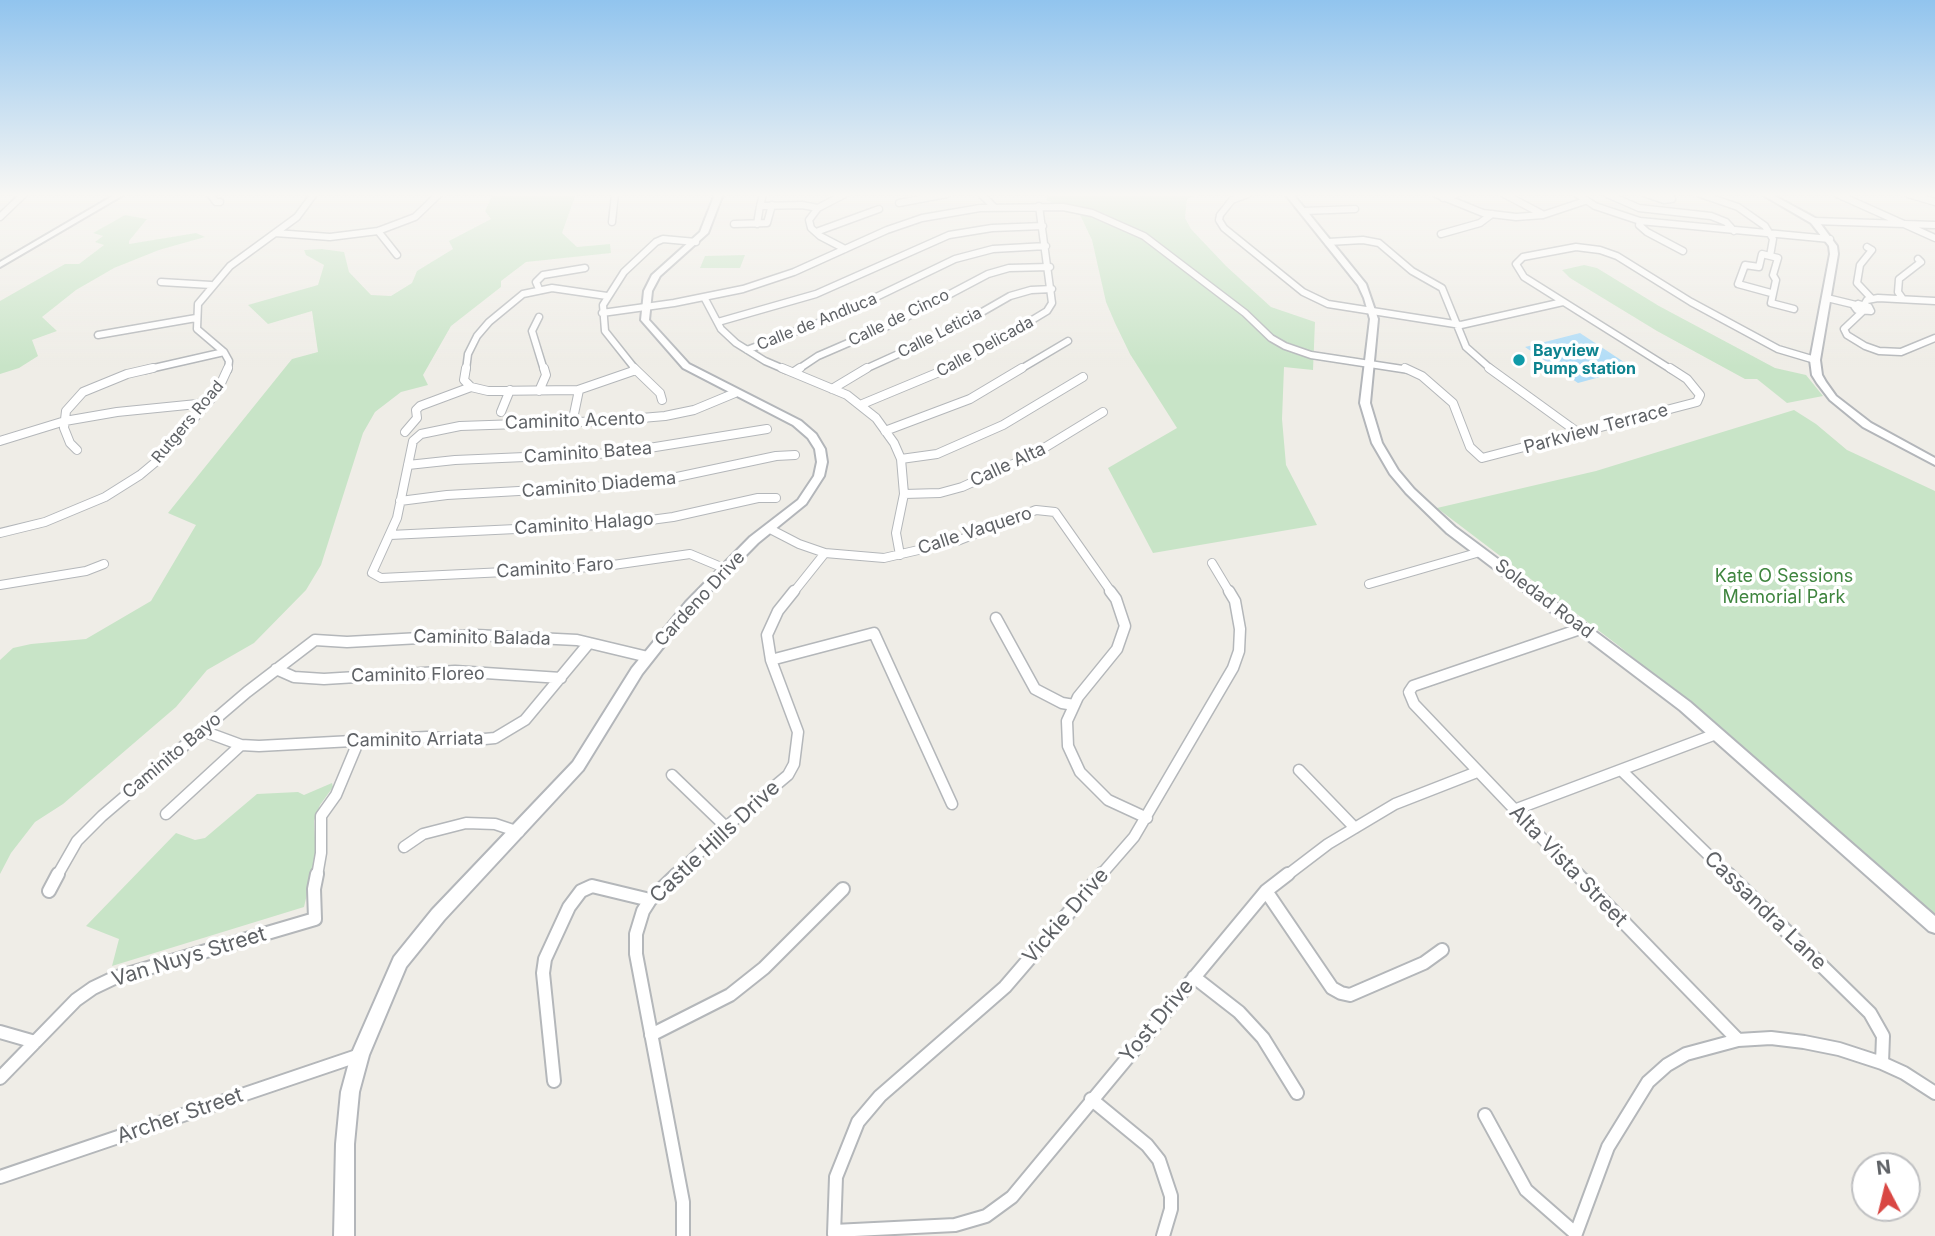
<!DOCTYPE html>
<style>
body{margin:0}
#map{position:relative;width:1935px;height:1236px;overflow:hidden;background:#efede7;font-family:Inter,sans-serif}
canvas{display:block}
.north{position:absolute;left:1851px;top:1152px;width:70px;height:70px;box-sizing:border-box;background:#fff;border:2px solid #bfc0c2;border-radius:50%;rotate:353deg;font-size:19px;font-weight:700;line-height:28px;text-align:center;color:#5f6266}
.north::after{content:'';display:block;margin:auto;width:24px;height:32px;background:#d94743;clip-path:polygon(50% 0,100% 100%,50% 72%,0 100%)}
</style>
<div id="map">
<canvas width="1935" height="1236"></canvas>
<div class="north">N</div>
</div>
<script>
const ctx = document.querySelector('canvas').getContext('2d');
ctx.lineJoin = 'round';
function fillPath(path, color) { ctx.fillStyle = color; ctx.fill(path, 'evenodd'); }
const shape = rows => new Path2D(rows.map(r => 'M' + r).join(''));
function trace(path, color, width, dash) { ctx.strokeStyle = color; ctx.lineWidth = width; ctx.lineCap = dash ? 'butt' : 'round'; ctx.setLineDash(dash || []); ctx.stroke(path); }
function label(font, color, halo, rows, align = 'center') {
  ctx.font = font + ' Inter,sans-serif'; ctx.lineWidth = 7; ctx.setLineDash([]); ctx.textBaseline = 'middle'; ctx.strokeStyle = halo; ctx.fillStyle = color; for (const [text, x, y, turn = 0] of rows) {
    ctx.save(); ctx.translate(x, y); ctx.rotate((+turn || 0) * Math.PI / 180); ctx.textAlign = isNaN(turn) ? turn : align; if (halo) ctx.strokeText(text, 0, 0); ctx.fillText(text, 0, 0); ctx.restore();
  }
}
const green = shape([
 [493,194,576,194,562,233,577,247,610,244,611,253,526,262,501,281,501,287,451,326,423,375,428,385,401,392,375,412,363,433,321,565,306,590,254,643,207,670,176,707,63,804,35,822,11,853,0,874,0,660,13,648,31,644,86,639,151,601,196,525,168,513,292,359,318,352,312,311,268,324,248,305,318,285,324,265,306,255,304,250,322,249,344,252,349,272,371,295,391,296,412,283,417,271,453,249,449,241,491,219,485,211],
 [1049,194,1199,194,1187,199,1185,218,1191,229,1226,266,1271,307,1315,322,1313,370,1284,367,1282,419,1286,465,1317,525,1153,553,1108,468,1177,428,1130,354,1115,323,1106,302,1092,240,1080,215,1046,200],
 [125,215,147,219,129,241,129,244,196,233,205,237,159,250,114,268,76,290,42,317,57,331,32,340,38,356,19,368,0,374,0,301,65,264,79,264,104,245,95,242,103,236,93,233],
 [745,255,740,268,700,268,705,256],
 [1584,265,1597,268,1659,306,1775,368,1806,375,1823,396,1787,403,1757,379,1745,379,1657,331,1570,278,1562,270],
 [1794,410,1816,424,1847,450,1935,491,1935,919,1719,728,1619,646,1437,508,1596,471],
 [332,783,333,787,320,805,314,821,316,855,304,907,112,966,119,939,86,926,176,833,195,840,205,838,257,794,298,792,304,795]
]);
const water = shape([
 [1580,333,1633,368,1578,383,1525,347]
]);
const streetFar3 = shape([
 [210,194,216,202,220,202],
 [845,194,818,208,809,220,811,228,820,236,845,249],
 [981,194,993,206],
 [1248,194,1232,200,1220,215,1219,220,1224,228,1303,292,1328,304,1461,325,1563,302],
 [1436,194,1483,213,1516,217,1543,215,1585,201],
 [1504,194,1542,214],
 [1577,194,1595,206,1640,221,1830,239],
 [1607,194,1639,208,1711,216,1726,222,1734,231],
 [1646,194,1664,200,1672,199,1663,194],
 [1700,194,1738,207,1765,226,1773,239,1770,256,1778,258,1773,275,1776,280,1771,303,1794,309],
 [1837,194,1935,238],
 [1908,194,1935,202],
 [1443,198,1457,194],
 [899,203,947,194],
 [760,206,763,194],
 [1304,211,1355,209],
 [0,217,24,194],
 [1640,221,1639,225,1647,232,1683,251],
 [1814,221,1935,225],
 [612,222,615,194],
 [734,224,767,223,772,205],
 [757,224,760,206,802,205,818,208],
 [378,231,397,255],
 [816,232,879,209],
 [275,233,330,237,378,231,415,217,439,194],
 [1441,234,1480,223,1492,214],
 [1328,242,1363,240,1379,243,1412,271,1442,288,1466,347,1492,370],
 [1867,247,1872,250,1860,265,1857,283,1872,299],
 [1770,256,1762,254,1759,267,1745,265,1738,284,1771,293],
 [161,282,211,285],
 [539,289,536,282,543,275,585,268],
 [704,297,721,329,736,343,765,361,786,370],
 [1827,298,1856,305],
 [1903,299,1898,292,1899,279,1921,262,1918,259],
 [1858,304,1869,307,1871,311,1857,310,1854,306,1858,304],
 [1864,305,1867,300,1878,298,1935,301],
 [1863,311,1844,329,1847,335,1865,346,1879,351,1901,352,1935,338],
 [602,313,674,303,743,289,794,272,887,230,922,218,980,208,1063,207,1092,213,1144,236,1245,313,1271,338,1285,346,1311,355,1409,370],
 [539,317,532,331,544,370],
 [718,322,816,294,949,235,992,228,1043,226],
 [98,335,196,318],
 [747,350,839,315,955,259,993,249,1046,246],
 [145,370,224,352],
 [228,370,229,361,224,352,197,329,198,304,230,266,297,217,314,194],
 [466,370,468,354,477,336,489,322,523,294,552,288,607,296],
 [636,370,605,331,603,305,624,272,656,242,663,239,696,242],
 [797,370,818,356,899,321,988,274,1009,268,1050,267],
 [863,370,949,331,1010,296,1031,290,1052,289],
 [944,370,961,363,1047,311,1052,303,1039,206],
 [1019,370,1068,341],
 [1672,370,1524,277,1516,264,1523,257,1576,247,1600,250,1617,256,1691,302,1778,349,1815,360]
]);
const streetFar2 = shape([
 [466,368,464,380,471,387,488,391,578,390,636,370],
 [634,368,660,393,662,400],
 [782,368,847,395,876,418,894,443,901,459,904,494,896,533,900,555],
 [1405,368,1422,376,1453,403,1470,447,1482,458,1697,402,1700,395,1687,379,1670,368],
 [1489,368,1580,434],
 [794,372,800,368],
 [832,389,867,368],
 [539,391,546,375,544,368],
 [860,405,949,368],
 [501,412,510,390],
 [574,414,579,390],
 [885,431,970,399,1022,368],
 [405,432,417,418,416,410,420,406,471,387],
 [0,441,65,421,117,412,207,403],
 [77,450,70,443,64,428,66,411,83,392,127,374,153,368],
 [901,459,937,454,1003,425,1083,377],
 [408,465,455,460,618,453,767,429],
 [904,494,940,493,962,487,1031,456,1103,412],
 [400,501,447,495,644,484,776,456,795,455],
 [770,529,799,544,825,553,884,558,957,541,1036,510,1055,512,1112,593],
 [0,533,45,522,105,497,140,475,158,460,217,392,228,368],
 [390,535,621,524,673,517,758,498,776,498],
 [1212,563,1230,593],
 [726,569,690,554,606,566,546,570,381,578,372,573,397,518,413,441,421,434,460,426,606,421,665,416,694,410,735,393],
 [1369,584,1480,552],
 [0,585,86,571,104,564],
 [793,593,825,553]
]);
const streetFar1 = shape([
 [1110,591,1116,599,1125,626,1117,649,1078,697,1067,721,1068,746,1080,772,1108,800,1147,818],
 [996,618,1035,689,1062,703,1074,705],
 [771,660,874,633,952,804],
 [276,669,294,677,324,679,455,671,561,678],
 [203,731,241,745,259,746,427,737,474,740,495,738,525,720,589,643],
 [1299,770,1355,828],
 [1621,770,1730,876],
 [672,775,726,827],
 [1514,810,1716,734],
 [166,814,241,745],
 [404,847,423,834,466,823,495,824,519,832],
 [57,876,77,841,102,816,247,692,315,640,347,642,475,635,577,640,648,657],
 [317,876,321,853,321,816,336,795,359,740],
 [675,876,726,827,788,775,794,764,798,732,771,660,767,635,778,611,794,591],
 [1100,876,1134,837,1233,668,1239,651,1240,629,1235,601,1229,591],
 [1286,876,1328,844,1395,804,1477,772],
 [1578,876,1414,704,1409,692,1413,686,1583,628]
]);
const street = shape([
 [677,874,650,900,643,911,636,934,636,954,683,1202,683,1236],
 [1577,874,1738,1040],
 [1728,874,1870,1013,1883,1036,1882,1063],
 [49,891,58,874],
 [1266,891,1332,988,1341,993,1350,995,1424,963,1442,950],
 [1194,977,1239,1012,1263,1038,1297,1093],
 [0,1032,35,1042],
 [651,1035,730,995,764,968,843,889],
 [0,1078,76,1000,93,988,114,978,315,919,314,889,317,874],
 [554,1081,543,973,545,959,569,907,581,891,592,886,650,900],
 [1091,1099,1147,1145,1159,1160,1171,1196,1171,1209,1163,1236],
 [1485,1115,1526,1190,1575,1233],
 [0,1177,360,1055],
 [834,1231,955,1225,986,1216,1012,1197,1266,891,1288,874],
 [834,1234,836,1177,858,1122,880,1096,1005,987,1102,874],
 [1575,1236,1608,1147,1648,1082,1667,1065,1686,1054,1738,1040,1771,1038,1804,1042,1839,1049,1882,1063,1904,1073,1935,1093]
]);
const secondary = shape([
 [116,194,125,194,0,267,0,262,116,194],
 [715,194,723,194,708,233,660,276,652,291,649,320,689,364,801,421,816,434,825,449,827,462,824,476,806,504,758,543,694,608,642,674,583,770,444,920,406,967,369,1055,359,1092,354,1144,354,1236,334,1236,336,1144,341,1092,351,1055,394,957,432,910,573,762,632,668,686,602,750,537,798,500,814,476,817,462,815,449,808,438,793,425,683,368,641,320,644,291,652,275,700,232,715,194],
 [1285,194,1293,194,1366,284,1378,319,1370,403,1382,443,1398,470,1414,489,1455,527,1690,702,1935,916,1935,933,1929,931,1680,710,1447,533,1406,493,1390,474,1372,443,1360,403,1370,319,1364,298,1358,285,1285,194],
 [1761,194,1771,194,1817,219,1837,246,1838,254,1820,360,1822,375,1826,382,1836,396,1871,423,1935,458,1935,465,1863,427,1830,400,1817,383,1812,375,1810,360,1830,254,1829,246,1811,223,1761,194]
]);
const markers = [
 [1519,360,7,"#0f9aa8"]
];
const farStreetnames = [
 ["Calle de Cinco",899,318,-26],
 ["Calle de Andluca",817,322,-22],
 ["Calle Leticia",940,333,-27],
 ["Calle Delicada",985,347,-29],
 ["Rutgers Road",188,422,-50]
];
const farCulturenames = [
 ["Bayview",1533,351],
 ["Pump station",1533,369]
];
const streetNames = [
 ["Caminito Acento",575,421,-2],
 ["Parkview Terrace",1596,429,-15],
 ["Caminito Batea",588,453,-4],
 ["Calle Alta",1008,465,-25],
 ["Caminito Diadema",599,485,-5],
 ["Caminito Halago",584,524,-4],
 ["Calle Vaquero",975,531,-18],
 ["Caminito Faro",555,568,-4],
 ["Cardeno Drive",700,599,-47],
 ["Soledad Road",1544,599,37],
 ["Caminito Balada",482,638,1],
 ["Caminito Floreo",418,675,-1],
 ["Caminito Arriata",415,740,-1],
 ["Caminito Bayo",172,756,-40]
];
const parkNames = [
 ["Kate O Sessions",1784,577],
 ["Memorial Park",1784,598]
];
const nearStreetnames = [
 ["Castle Hills Drive",715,842,-43],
 ["Alta Vista Street",1568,866,46],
 ["Cassandra Lane",1765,911,44],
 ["Vickie Drive",1066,916,-49],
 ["Van Nuys Street",189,957,-17],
 ["Yost Drive",1157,1021,-50],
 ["Archer Street",180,1116,-19]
];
fillPath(green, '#c8e4c7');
fillPath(water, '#b0dcf7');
trace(streetFar3, '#b4b7ba', 9);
trace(streetFar2, '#b4b7ba', 10);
trace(streetFar1, '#b4b7ba', 13);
trace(street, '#b4b7ba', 16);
trace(secondary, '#b3b6ba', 4);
trace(streetFar3, '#fff', 6);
trace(streetFar2, '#fff', 8);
trace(streetFar1, '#fff', 10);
trace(street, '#fff', 12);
fillPath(secondary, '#fff');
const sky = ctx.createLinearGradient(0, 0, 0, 367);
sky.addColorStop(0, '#91c4ee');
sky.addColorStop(0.53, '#f8f7f4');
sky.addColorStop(1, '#f8f7f400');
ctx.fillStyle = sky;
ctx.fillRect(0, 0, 1935, 367);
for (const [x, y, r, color] of markers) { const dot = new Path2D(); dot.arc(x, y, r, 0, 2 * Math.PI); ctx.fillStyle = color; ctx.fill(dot); trace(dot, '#fff', 2.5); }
label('16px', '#5f6266', '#fff', farStreetnames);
label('bold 16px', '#0d838f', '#fff', farCulturenames, 'left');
label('18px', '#5f6266', '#fff', streetNames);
label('18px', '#3f853f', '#fff', parkNames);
label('21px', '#5f6266', '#fff', nearStreetnames);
</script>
